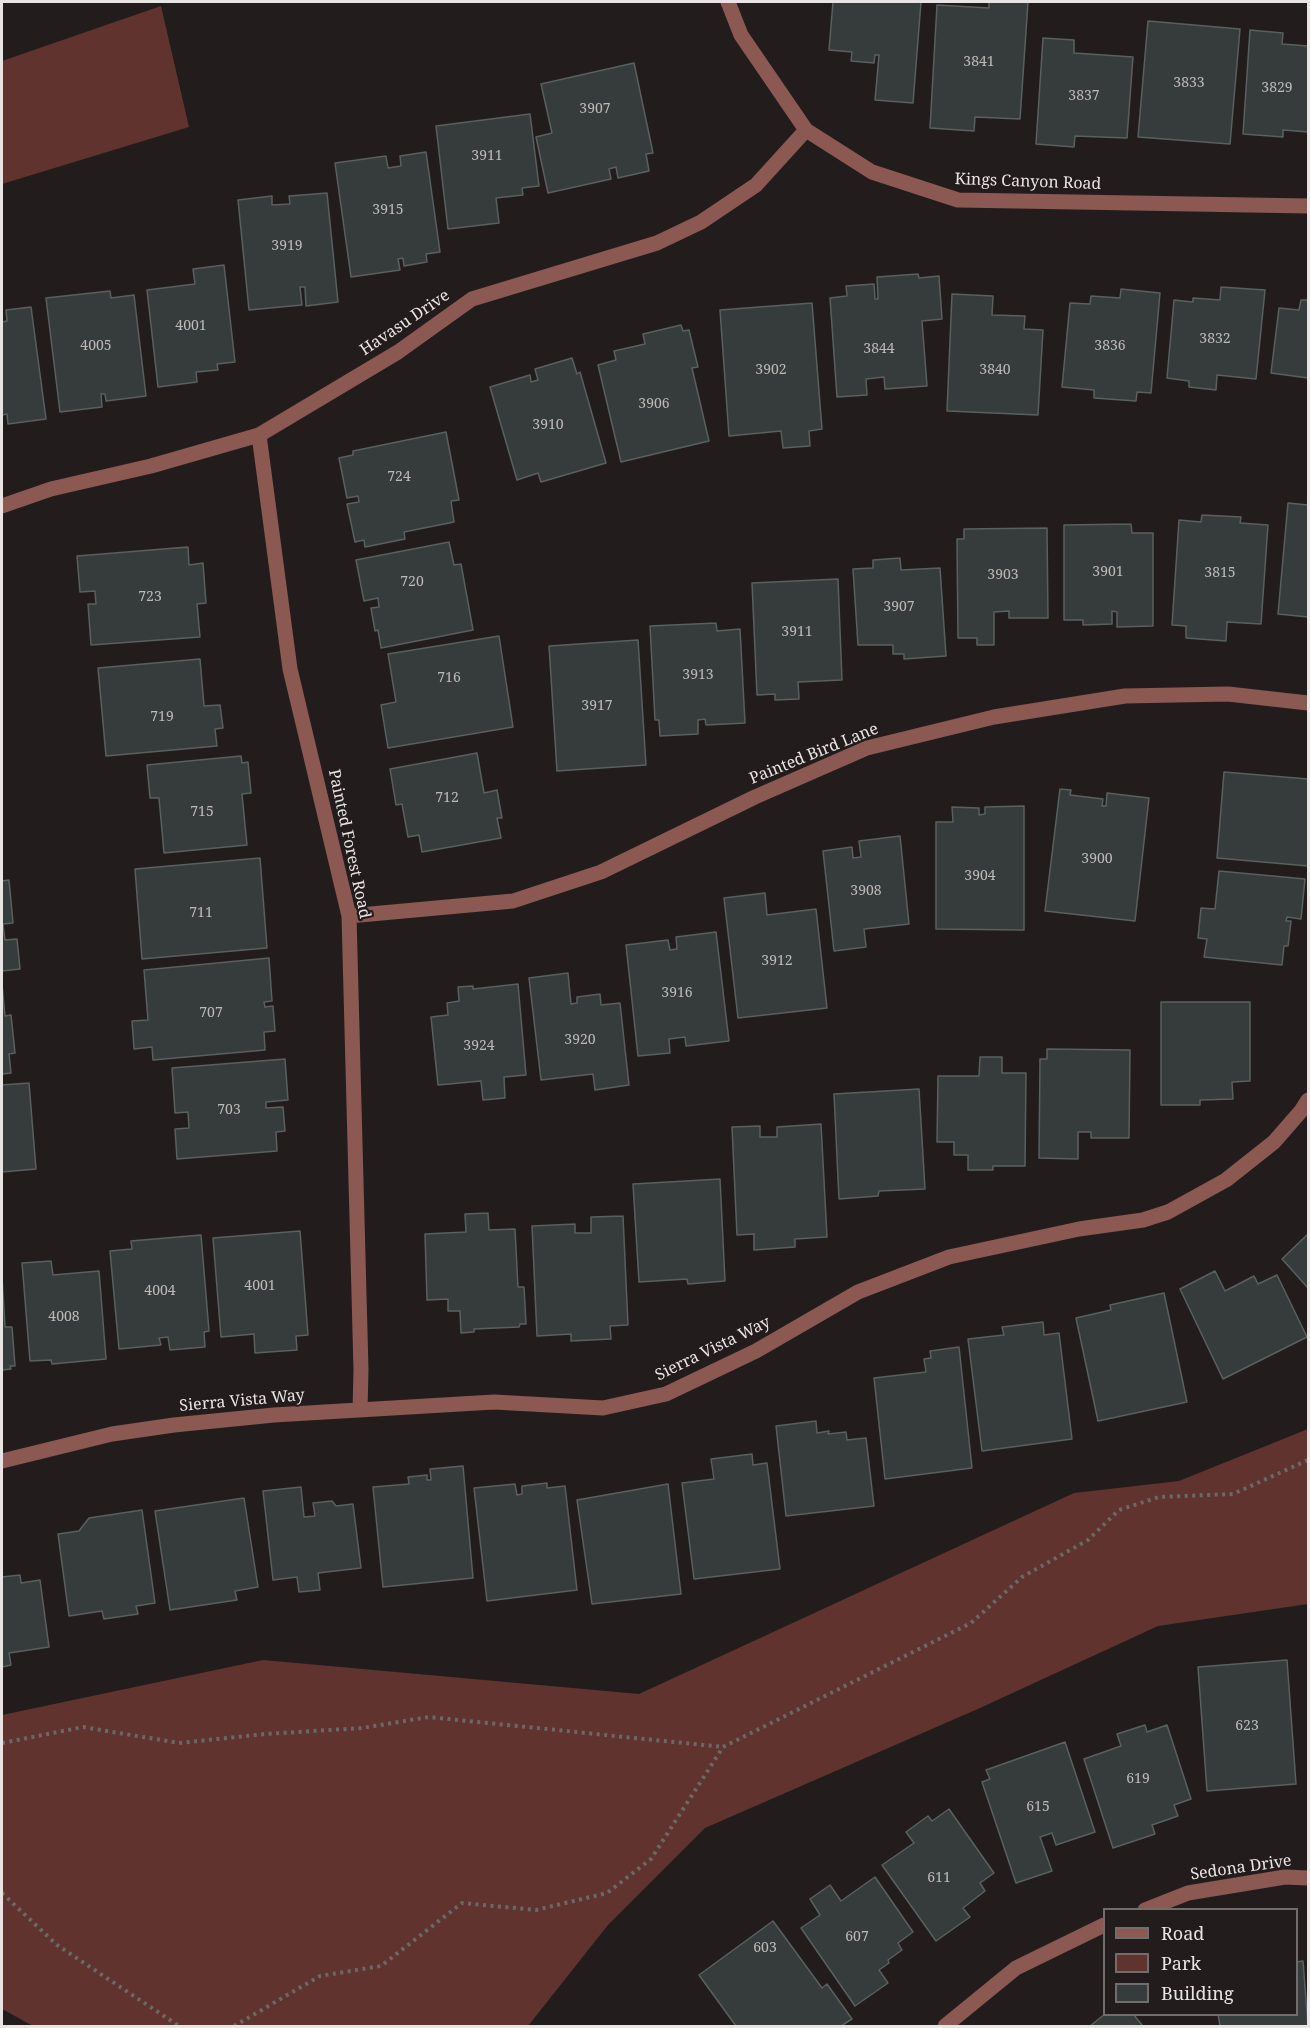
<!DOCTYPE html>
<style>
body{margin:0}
#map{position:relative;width:1310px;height:2028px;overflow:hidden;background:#221d1c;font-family:"Noto Serif",serif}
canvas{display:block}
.frame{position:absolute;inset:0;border:3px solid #e8e4e3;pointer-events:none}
.legend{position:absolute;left:1103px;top:1908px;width:195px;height:108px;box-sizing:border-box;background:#221d1c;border:2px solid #716d6c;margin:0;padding:8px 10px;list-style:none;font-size:18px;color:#e8e4e3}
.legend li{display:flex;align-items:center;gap:12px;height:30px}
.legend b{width:30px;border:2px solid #716d6c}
</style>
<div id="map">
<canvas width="1310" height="2028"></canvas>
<div class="frame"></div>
<ul class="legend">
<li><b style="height:8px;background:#8b5852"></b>Road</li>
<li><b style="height:16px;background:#60332e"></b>Park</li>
<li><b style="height:16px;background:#363c3b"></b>Building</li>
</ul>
</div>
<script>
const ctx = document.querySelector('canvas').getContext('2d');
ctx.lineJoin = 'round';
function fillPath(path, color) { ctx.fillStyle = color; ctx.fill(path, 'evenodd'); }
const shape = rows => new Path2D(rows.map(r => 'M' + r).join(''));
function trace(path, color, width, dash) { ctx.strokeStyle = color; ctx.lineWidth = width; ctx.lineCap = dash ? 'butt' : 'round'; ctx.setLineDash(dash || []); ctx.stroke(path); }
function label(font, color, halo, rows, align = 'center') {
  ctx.font = font + ' "Noto Serif",serif'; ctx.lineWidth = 4.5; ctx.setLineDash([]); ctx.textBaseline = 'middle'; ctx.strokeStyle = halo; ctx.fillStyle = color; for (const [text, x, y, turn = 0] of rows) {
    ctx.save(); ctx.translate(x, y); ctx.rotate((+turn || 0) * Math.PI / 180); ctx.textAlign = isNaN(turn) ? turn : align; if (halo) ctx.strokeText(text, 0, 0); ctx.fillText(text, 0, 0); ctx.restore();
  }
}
const green = shape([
 [161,6,189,127,2,184,2,61],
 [1308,1429,1308,1604,1158,1626,980,1708,705,1828,608,1925,528,2026,33,2026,2,2009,2,1715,263,1660,639,1694,1074,1493,1179,1481]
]);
const building = shape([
 [833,2,921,2,913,103,875,100,879,55,875,55,874,63,851,61,852,52,829,50,833,2],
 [989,2,1028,2,1020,119,975,117,974,131,930,128,937,5,989,8,989,2],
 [1148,21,1240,29,1230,144,1138,137,1148,21],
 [1250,30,1283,33,1282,44,1308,46,1308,132,1283,130,1283,137,1243,134,1250,30],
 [1043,38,1074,40,1074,53,1133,57,1127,138,1075,136,1074,147,1036,144,1043,38],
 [634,63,653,153,646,154,649,171,618,178,616,167,609,169,611,179,548,193,536,137,552,133,541,84,634,63],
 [530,114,539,186,522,188,523,195,496,198,499,223,448,229,436,126,530,114],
 [426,152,440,252,426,254,427,262,404,266,403,258,398,259,400,270,351,277,335,163,386,156,388,168,401,166,400,156,426,152],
 [327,193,338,302,306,306,305,287,300,287,302,305,249,310,238,200,272,196,272,205,290,204,289,196,327,193],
 [224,265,235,362,217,364,218,370,196,372,197,382,158,387,147,290,195,284,193,269,224,265],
 [918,274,919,278,939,276,942,319,922,321,927,386,885,389,884,377,866,379,867,395,837,397,830,298,847,296,846,286,874,284,875,299,878,299,877,277,918,274],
 [1221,287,1265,290,1256,379,1217,375,1216,390,1189,387,1189,381,1167,378,1174,300,1193,302,1193,298,1220,300,1221,287],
 [1121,289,1160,293,1151,393,1137,392,1136,401,1094,398,1094,390,1062,387,1070,303,1090,304,1091,296,1120,298,1121,289],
 [110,291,111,298,134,295,146,396,106,401,105,394,101,394,102,407,60,412,46,298,110,291],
 [952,294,993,296,992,315,1025,316,1024,329,1043,330,1038,415,947,411,952,294],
 [1301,300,1308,300,1308,378,1271,373,1279,308,1299,310,1301,300],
 [812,303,822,429,809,431,810,446,783,448,781,431,729,436,720,310,812,303],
 [31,307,46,419,8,424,7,414,2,415,2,322,7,321,6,310,31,307],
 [681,325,683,331,689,330,698,367,692,368,709,441,621,462,598,365,616,360,614,351,645,344,643,334,681,325],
 [572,358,577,374,580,372,606,463,541,482,538,473,517,480,490,387,530,375,531,382,538,380,535,369,572,358],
 [446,432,459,500,451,501,454,522,404,532,405,539,365,547,364,540,355,542,347,504,359,502,358,496,347,498,339,458,353,455,353,451,446,432],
 [1288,503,1308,505,1308,617,1278,614,1288,503],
 [1202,515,1241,517,1240,523,1268,525,1261,624,1227,622,1226,641,1186,638,1186,626,1172,625,1179,520,1201,522,1202,515],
 [1131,524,1132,533,1153,533,1153,626,1117,627,1117,612,1112,611,1112,624,1083,625,1083,620,1064,620,1064,525,1131,524],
 [1047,528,1048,618,1009,618,1009,611,994,612,994,645,977,645,977,638,958,638,957,539,964,539,964,529,1047,528],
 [449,542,454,565,461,564,473,630,381,648,378,630,375,631,371,608,379,607,378,598,364,601,356,560,449,542],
 [188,547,189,565,203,563,206,603,197,604,200,637,91,645,88,604,96,604,95,591,80,592,77,556,188,547],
 [900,558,901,570,940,568,946,656,904,659,904,654,893,654,893,645,858,645,853,569,873,568,873,560,900,558],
 [838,579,842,680,798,682,799,699,775,700,775,694,757,695,752,583,838,579],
 [716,623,717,631,740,629,745,723,706,725,705,719,698,720,698,734,660,736,659,720,655,720,650,626,716,623],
 [499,636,513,727,388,748,381,705,396,702,388,654,499,636],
 [638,640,646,765,557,771,549,646,638,640],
 [200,659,204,706,220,705,223,728,215,729,217,746,106,756,98,668,200,659],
 [477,753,484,793,497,790,502,818,497,818,501,838,422,852,419,835,408,837,402,804,396,805,390,769,477,753],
 [241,756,242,763,248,762,251,793,242,794,247,845,164,853,159,798,150,798,147,765,241,756],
 [1224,772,1308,779,1308,866,1217,858,1224,772],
 [1060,789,1071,790,1070,795,1103,799,1102,806,1106,806,1107,793,1149,798,1135,921,1045,911,1060,789],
 [1024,806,1024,930,936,929,936,822,953,822,952,807,979,808,979,815,985,814,985,807,1024,806],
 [900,836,909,924,864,929,866,947,834,951,823,851,852,847,853,858,861,857,859,841,900,836],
 [260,858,267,948,142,959,135,869,260,858],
 [1219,871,1305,879,1301,919,1287,917,1286,921,1291,921,1288,946,1284,946,1282,965,1204,957,1207,939,1198,938,1201,908,1215,909,1219,871],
 [9,880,13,923,3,924,5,940,17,939,20,969,2,971,2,881,9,880],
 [765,893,767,915,816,909,827,1008,738,1018,724,898,765,893],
 [716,932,729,1041,686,1046,685,1037,669,1039,670,1053,638,1056,626,945,668,940,670,950,677,949,676,937,716,932],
 [269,958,272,1001,264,1002,265,1007,273,1006,275,1031,264,1032,265,1050,153,1060,152,1047,134,1049,132,1021,148,1020,144,970,269,958],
 [568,973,571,1004,577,1003,577,997,600,994,601,1005,620,1003,629,1085,595,1090,593,1074,541,1080,529,978,568,973],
 [2,984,5,1016,11,1015,15,1053,9,1054,11,1073,2,1074,2,984],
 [518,984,526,1075,504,1077,505,1098,483,1100,481,1081,438,1085,431,1017,448,1015,447,1003,459,1001,458,987,473,986,473,989,518,984],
 [1161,1002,1250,1002,1250,1081,1232,1082,1233,1099,1200,1100,1200,1105,1161,1105,1161,1002],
 [1047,1049,1130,1050,1129,1138,1091,1138,1091,1132,1078,1132,1078,1159,1039,1158,1040,1059,1047,1059,1047,1049],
 [980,1057,1002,1057,1002,1073,1026,1073,1025,1166,993,1166,993,1170,968,1170,968,1155,954,1155,954,1142,937,1142,938,1076,979,1076,980,1057],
 [285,1059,288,1100,266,1102,266,1108,283,1107,285,1131,276,1132,277,1151,177,1159,175,1129,189,1128,188,1112,175,1113,172,1068,285,1059],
 [29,1083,36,1169,2,1172,2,1085,29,1083],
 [919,1089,925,1189,879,1191,878,1196,839,1199,834,1094,919,1089],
 [821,1124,827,1237,795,1239,795,1247,754,1250,754,1234,737,1235,732,1127,760,1126,760,1137,777,1137,777,1127,821,1124],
 [720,1179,725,1281,688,1284,687,1279,639,1282,633,1184,720,1179],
 [488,1213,489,1230,515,1229,518,1287,524,1287,526,1324,520,1324,519,1327,474,1329,474,1332,461,1333,460,1311,448,1311,448,1299,427,1300,425,1234,466,1232,465,1214,488,1213],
 [623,1216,628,1325,610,1326,611,1339,571,1341,571,1334,537,1336,532,1226,575,1224,575,1233,591,1233,591,1217,623,1216],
 [300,1231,308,1335,296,1336,297,1350,255,1353,254,1334,221,1337,213,1238,300,1231],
 [1308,1234,1308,1288,1282,1259,1308,1234],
 [201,1235,209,1331,204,1332,205,1347,170,1350,168,1337,159,1338,161,1345,119,1349,110,1251,132,1249,131,1241,201,1235],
 [51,1261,53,1275,99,1271,106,1359,52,1364,51,1360,30,1361,22,1263,51,1261],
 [1215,1271,1225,1291,1254,1276,1258,1284,1277,1275,1307,1337,1223,1379,1180,1289,1215,1271],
 [2,1277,5,1327,12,1327,15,1366,10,1366,11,1369,2,1370,2,1277],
 [1164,1293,1187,1402,1098,1421,1076,1318,1111,1310,1110,1305,1164,1293],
 [1043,1322,1044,1335,1059,1333,1072,1439,982,1451,968,1339,1004,1335,1002,1327,1043,1322],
 [959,1347,972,1468,885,1479,874,1378,926,1372,924,1359,931,1358,930,1351,959,1347],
 [816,1421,817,1433,829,1431,828,1434,846,1432,847,1440,866,1438,874,1506,786,1516,776,1426,816,1421],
 [752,1454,753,1465,767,1463,780,1569,694,1579,682,1483,714,1479,711,1459,752,1454],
 [463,1466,473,1578,383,1587,373,1487,409,1484,408,1477,427,1475,427,1480,431,1480,430,1469,463,1466],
 [547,1483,547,1488,565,1486,577,1590,487,1601,474,1488,515,1484,517,1495,522,1494,522,1486,547,1483],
 [668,1484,681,1594,592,1604,577,1500,668,1484],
 [301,1487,304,1517,315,1516,313,1503,332,1501,336,1506,353,1504,361,1568,318,1573,320,1590,299,1592,297,1577,273,1580,263,1491,301,1487],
 [244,1498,258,1587,235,1591,237,1600,170,1610,155,1511,244,1498],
 [142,1510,155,1603,136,1606,138,1614,104,1619,102,1611,69,1616,58,1534,79,1531,89,1518,142,1510],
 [20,1575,21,1583,40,1580,49,1647,9,1653,11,1665,2,1667,2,1577,20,1575],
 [1287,1660,1296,1784,1207,1791,1198,1667,1287,1660],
 [1145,1725,1147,1732,1167,1725,1191,1799,1174,1805,1178,1816,1152,1825,1155,1834,1113,1848,1084,1759,1121,1746,1117,1734,1145,1725],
 [1065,1742,1095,1832,1056,1845,1052,1833,1040,1837,1052,1871,1016,1883,982,1782,990,1779,986,1770,1065,1742],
 [949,1809,994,1873,980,1883,985,1891,963,1908,970,1917,936,1941,882,1865,914,1843,906,1832,928,1816,932,1821,949,1809],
 [875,1877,913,1932,898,1943,902,1950,888,1960,889,1963,879,1970,888,1983,855,2006,801,1928,820,1915,810,1899,830,1885,841,1901,875,1877],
 [773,1921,822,1988,827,1984,852,2019,841,2026,736,2026,699,1975,773,1921],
 [1303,1961,1308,2026,1220,2026,1218,2014,1296,2014,1296,1962,1303,1961],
 [1105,2014,1133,2014,1143,2026,1090,2026,1105,2014]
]);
const path = shape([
 [2,1743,83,1727,179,1743,265,1734,362,1728,429,1717,723,1747],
 [2,1893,57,1945,179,2026],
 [234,2026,320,1976,381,1966,462,1903,536,1910,607,1893,651,1859,723,1747,971,1623,1022,1577,1088,1540,1119,1510,1159,1497,1233,1494,1308,1460]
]);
const street = shape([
 [728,2,741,35,806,130,872,172,958,200,1308,206],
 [259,435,290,669,349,916,361,1370,360,1410],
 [2,506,51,489,151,466,259,435,398,352,472,299,657,243,701,222,756,185,806,130],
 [349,916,513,901,601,872,755,797,867,748,994,717,1125,696,1228,694,1308,703],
 [2,1461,112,1434,174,1425,274,1415,494,1402,603,1408,666,1394,756,1351,858,1292,949,1257,1079,1229,1143,1220,1168,1212,1226,1180,1274,1142,1301,1111,1308,1100],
 [1145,1910,1188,1893,1285,1877,1308,1878],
 [945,2026,1016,1968,1104,1925]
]);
const numberNames = [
 ["3841",979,62],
 ["3833",1189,83],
 ["3829",1277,88],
 ["3837",1084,96],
 ["3907",595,109],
 ["3911",487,156],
 ["3915",388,210],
 ["3919",287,246],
 ["4001",191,326],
 ["3832",1215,339],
 ["4005",96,346],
 ["3836",1110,346],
 ["3844",879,349],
 ["3902",771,370],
 ["3840",995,370],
 ["3906",654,404],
 ["3910",548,425],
 ["724",399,477],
 ["3901",1108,572],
 ["3815",1220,573],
 ["3903",1003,575],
 ["720",412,582],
 ["723",150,597],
 ["3907",899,607],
 ["3911",797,632],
 ["3913",698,675],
 ["716",449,678],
 ["3917",597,706],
 ["719",162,717],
 ["712",447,798],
 ["715",202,812],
 ["3900",1097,859],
 ["3904",980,876],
 ["3908",866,891],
 ["711",201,913],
 ["3912",777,961],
 ["3916",677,993],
 ["707",211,1013],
 ["3920",580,1040],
 ["3924",479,1046],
 ["703",229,1110],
 ["4001",260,1286],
 ["4004",160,1291],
 ["4008",64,1317],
 ["623",1247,1726],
 ["619",1138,1779],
 ["615",1038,1807],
 ["611",939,1878],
 ["607",857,1937],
 ["603",765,1948]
];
const streetNames = [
 ["Kings Canyon Road",1028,182,2],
 ["Havasu Drive",405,323,-34],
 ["Painted Bird Lane",814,754,-22],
 ["Painted Forest Road",349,844,78],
 ["Sierra Vista Way",713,1349,-26],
 ["Sierra Vista Way",242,1401,-5],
 ["Sedona Drive",1241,1868,-8]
];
fillPath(green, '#60332e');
fillPath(building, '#363c3b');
trace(building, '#59605f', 1.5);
trace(path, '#6c6867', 4, [3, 4.5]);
trace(street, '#8b5852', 15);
label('14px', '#bcbab9', null, numberNames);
label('16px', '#e8e4e3', '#221d1c', streetNames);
</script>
